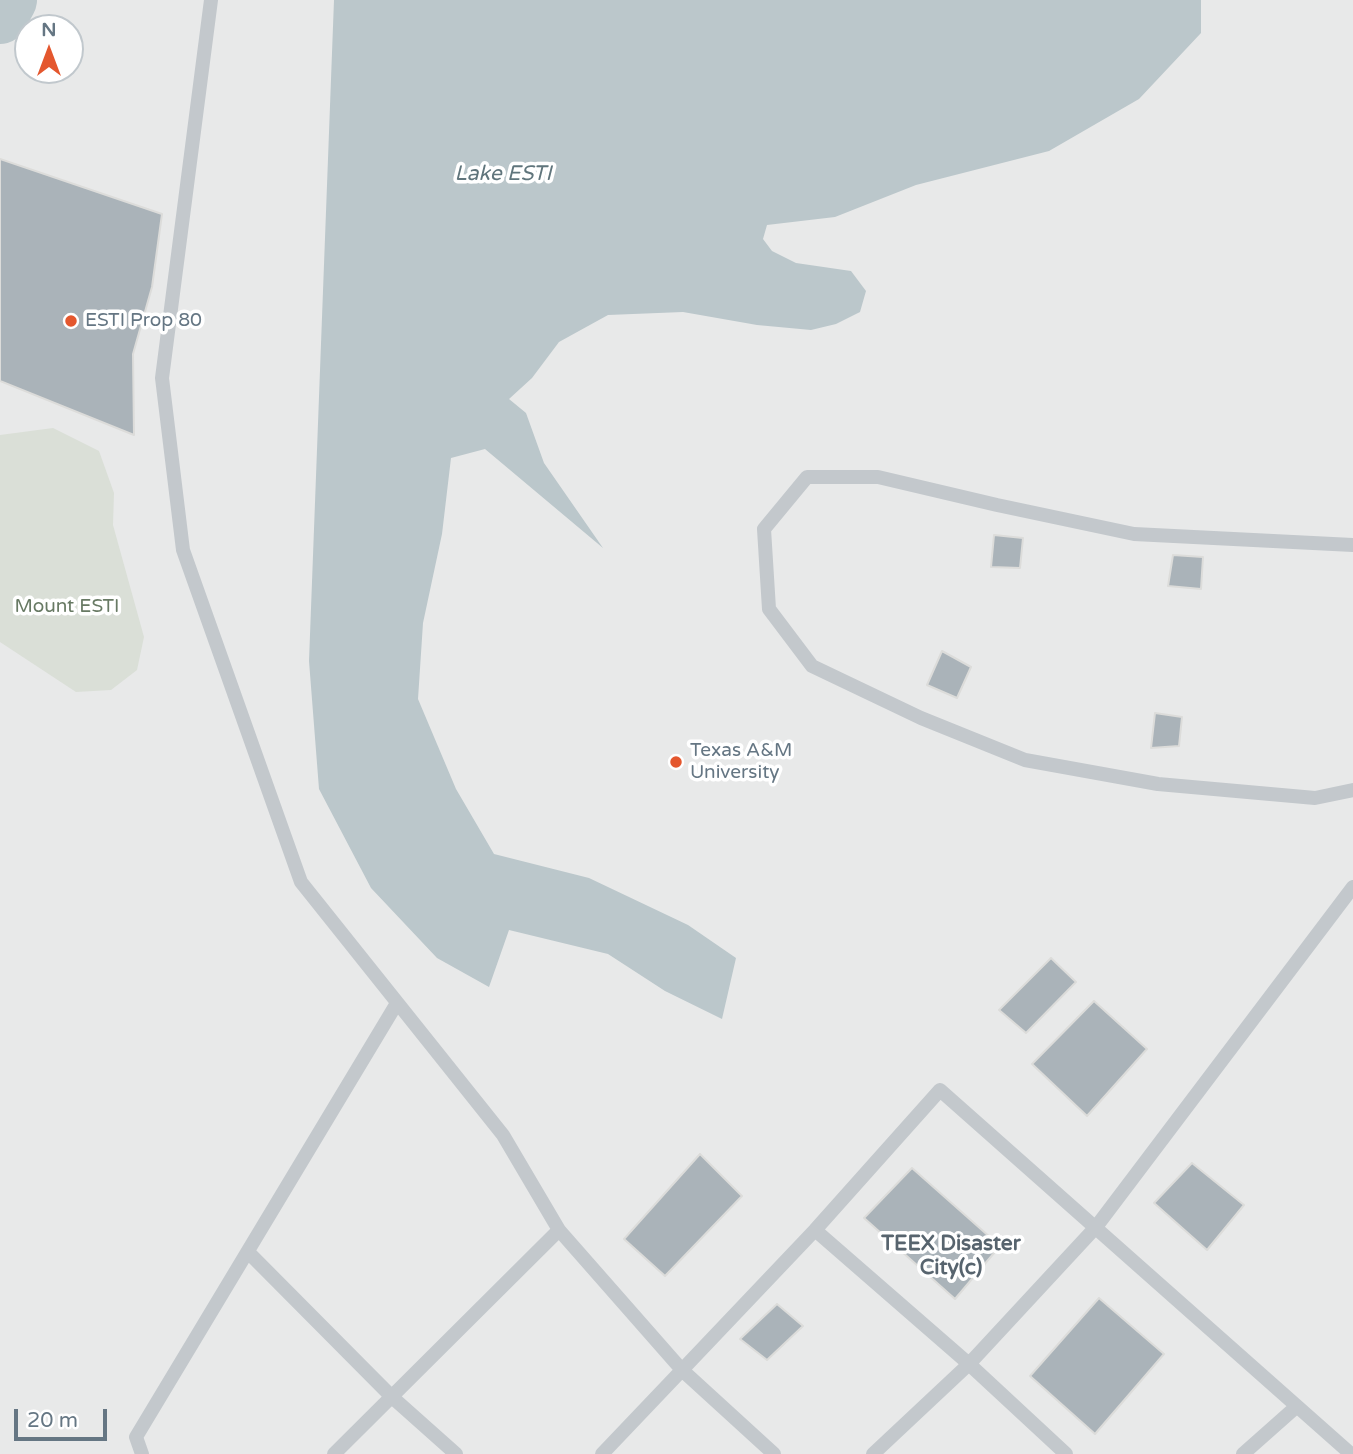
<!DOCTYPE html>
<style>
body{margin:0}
#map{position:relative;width:1353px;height:1454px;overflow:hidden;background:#fafaf8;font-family:"Varela Round",sans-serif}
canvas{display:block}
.north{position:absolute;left:14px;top:14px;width:70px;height:70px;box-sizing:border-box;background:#fff;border:2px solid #c1c8cd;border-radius:50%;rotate:0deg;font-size:19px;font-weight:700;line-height:28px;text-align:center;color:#657683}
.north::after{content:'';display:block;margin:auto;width:24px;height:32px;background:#e4572e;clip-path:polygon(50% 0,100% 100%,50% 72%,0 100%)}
.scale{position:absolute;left:14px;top:1409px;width:93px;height:32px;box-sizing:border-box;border:4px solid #657683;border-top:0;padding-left:9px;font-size:21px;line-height:24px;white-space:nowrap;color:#657683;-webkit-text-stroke:5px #fff;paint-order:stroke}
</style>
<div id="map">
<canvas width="1353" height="1454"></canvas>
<div class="north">N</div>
<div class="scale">20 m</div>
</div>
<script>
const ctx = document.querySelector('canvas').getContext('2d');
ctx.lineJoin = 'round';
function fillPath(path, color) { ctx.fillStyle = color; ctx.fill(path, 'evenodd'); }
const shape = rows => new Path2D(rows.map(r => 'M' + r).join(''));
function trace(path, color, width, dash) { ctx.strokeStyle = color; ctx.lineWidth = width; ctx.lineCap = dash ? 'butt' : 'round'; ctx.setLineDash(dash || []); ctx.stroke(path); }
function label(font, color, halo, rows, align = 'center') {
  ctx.font = font + ' "Varela Round",sans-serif'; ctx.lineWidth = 7; ctx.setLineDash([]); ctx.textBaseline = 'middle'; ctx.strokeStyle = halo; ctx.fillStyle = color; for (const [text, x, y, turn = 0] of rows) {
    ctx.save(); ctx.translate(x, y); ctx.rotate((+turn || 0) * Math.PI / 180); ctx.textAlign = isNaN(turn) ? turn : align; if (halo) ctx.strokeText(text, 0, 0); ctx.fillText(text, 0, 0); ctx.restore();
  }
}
const built = shape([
 [0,0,1353,0,1353,1454,0,1454],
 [28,28,70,28,70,70,28,70]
]);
const green = shape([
 [53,428,99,451,114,493,113,525,144,637,137,670,111,690,76,692,0,642,0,435]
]);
const water = shape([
 [334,0,1201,0,1201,33,1139,99,1049,151,916,185,835,217,767,225,763,239,772,251,796,263,851,271,866,291,860,312,836,324,811,330,757,325,683,312,608,315,559,342,532,378,509,399,526,413,544,463,603,548,485,449,451,458,442,534,423,623,418,699,456,789,494,854,589,878,688,925,736,958,722,1019,665,991,608,954,509,930,489,987,437,958,371,888,319,789,309,661]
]);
const river = shape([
 [0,16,9,0]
]);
const building = shape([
 [0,159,162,214,152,287,133,354,134,435,0,381,0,159],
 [994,535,1023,538,1020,568,991,567,994,535],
 [1173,555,1203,557,1201,589,1168,586,1173,555],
 [942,651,971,667,957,698,927,685,942,651],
 [1155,713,1182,717,1179,746,1151,748,1155,713],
 [1051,958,1076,982,1026,1033,999,1010,1051,958],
 [1094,1001,1147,1049,1087,1116,1032,1064,1094,1001],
 [700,1154,742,1196,665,1276,624,1239,700,1154],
 [1192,1163,1244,1205,1207,1250,1154,1203,1192,1163],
 [912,1168,1000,1246,955,1299,864,1218,912,1168],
 [1099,1298,1164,1354,1095,1434,1030,1376,1099,1298],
 [777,1304,803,1326,767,1360,740,1339,777,1304]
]);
const lane = shape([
 [211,0,162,378,183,550,301,882,503,1135,559,1230,682,1370,602,1454],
 [1353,545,1134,534,997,505,878,477,807,477,764,529,769,609,812,666,921,718,1025,760,1158,784,1315,798,1353,790],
 [815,1230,969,1364,1066,1454],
 [248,1252,392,1397,456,1454],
 [142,1454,136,1437,397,1003],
 [334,1454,559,1230],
 [774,1454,682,1370,815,1230,940,1090,1351,1454],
 [873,1454,969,1364,1096,1227,1353,887],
 [1243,1454,1296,1407]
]);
const markers = [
 [71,321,7,"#e4572e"],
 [676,762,7,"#e4572e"]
];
const poiNames = [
 ["ESTI Prop 80",85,321],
 ["Texas A&M",690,751],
 ["University",690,773]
];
const parkNames = [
 ["Mount ESTI",67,607]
];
const waterNames = [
 ["Lake ESTI",503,174]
];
const neighbourhoodNames = [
 ["TEEX Disaster",951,1244],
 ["City(c)",951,1268]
];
fillPath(built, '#e8e9e9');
fillPath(green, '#dadfd7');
fillPath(water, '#bbc7cb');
trace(river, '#bbc7cb', 56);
fillPath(building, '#aab3b9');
trace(building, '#dcdcda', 2);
trace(lane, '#c3c8cc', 14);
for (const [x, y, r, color] of markers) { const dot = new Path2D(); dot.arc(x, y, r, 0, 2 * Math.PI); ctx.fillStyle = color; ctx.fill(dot); trace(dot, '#fff', 2.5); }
label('19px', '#657683', '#fff', poiNames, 'left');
label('19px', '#687a64', '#fff', parkNames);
label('italic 21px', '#60757c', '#fff', waterNames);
label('bold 21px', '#57646e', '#fff', neighbourhoodNames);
</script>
